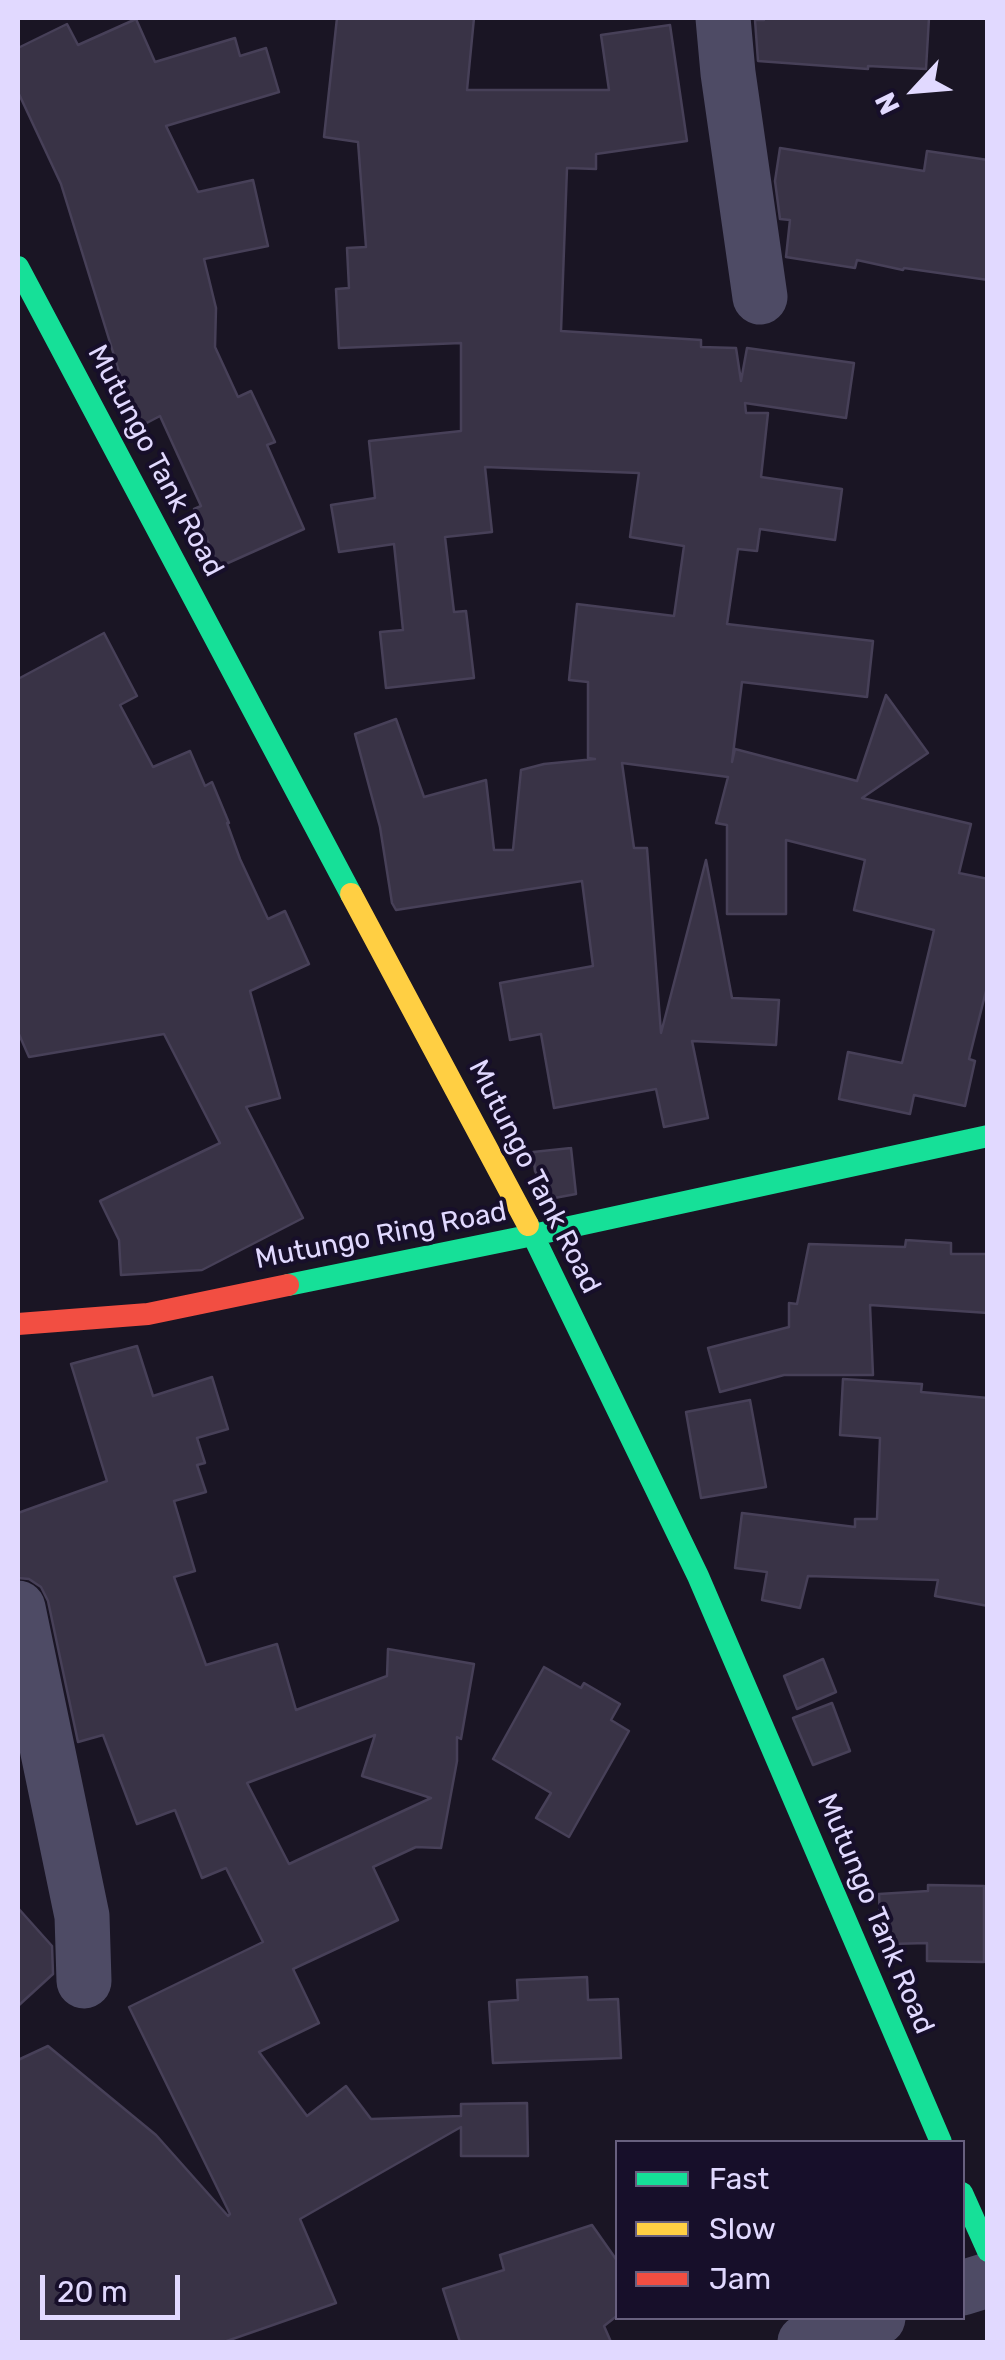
<!DOCTYPE html>
<style>
body{margin:0}
#map{position:relative;width:1005px;height:2360px;overflow:hidden;background:#1a1524;font-family:Rubik,sans-serif}
canvas{display:block}
.frame{position:absolute;inset:0;border:20px solid #e1d9ff;pointer-events:none}
.legend{position:absolute;left:615px;top:2140px;width:350px;height:180px;box-sizing:border-box;background:#170f2a;border:2px solid #68607f;margin:0;padding:12px 18px;list-style:none;font-size:30px;color:#e1d9ff}
.legend li{display:flex;align-items:center;gap:20px;height:50px}
.legend b{width:50px;border:2px solid #68607f}
.north{position:absolute;left:865px;top:40px;width:100px;height:100px;-webkit-text-stroke:8px #170f2a;paint-order:stroke;rotate:244deg;font-size:28px;font-weight:700;line-height:40px;text-align:center;color:#e1d9ff}
.north::after{content:'';display:block;margin:auto;width:35px;height:45px;background:#e1d9ff;clip-path:polygon(50% 0,100% 100%,50% 72%,0 100%)}
.scale{position:absolute;left:40px;top:2275px;width:140px;height:45px;box-sizing:border-box;border:5px solid #e1d9ff;border-top:0;padding-left:12px;font-size:30px;line-height:35px;white-space:nowrap;color:#e1d9ff;-webkit-text-stroke:8px #170f2a;paint-order:stroke}
</style>
<div id="map">
<canvas width="1005" height="2360"></canvas>
<div class="frame"></div>
<ul class="legend">
<li><b style="height:12px;background:#16e098"></b>Fast</li>
<li><b style="height:12px;background:#ffcf43"></b>Slow</li>
<li><b style="height:12px;background:#f24e42"></b>Jam</li>
</ul>
<div class="north">N</div>
<div class="scale">20 m</div>
</div>
<script>
const ctx = document.querySelector('canvas').getContext('2d');
ctx.lineJoin = 'round';
function fillPath(path, color) { ctx.fillStyle = color; ctx.fill(path, 'evenodd'); }
const shape = rows => new Path2D(rows.map(r => 'M' + r).join(''));
function trace(path, color, width, dash) { ctx.strokeStyle = color; ctx.lineWidth = width; ctx.lineCap = dash ? 'butt' : 'round'; ctx.setLineDash(dash || []); ctx.stroke(path); }
function label(font, color, halo, rows, align = 'center') {
  ctx.font = font + ' Rubik,sans-serif'; ctx.lineWidth = 8; ctx.setLineDash([]); ctx.textBaseline = 'middle'; ctx.strokeStyle = halo; ctx.fillStyle = color; for (const [text, x, y, turn = 0] of rows) {
    ctx.save(); ctx.translate(x, y); ctx.rotate((+turn || 0) * Math.PI / 180); ctx.textAlign = isNaN(turn) ? turn : align; if (halo) ctx.strokeText(text, 0, 0); ctx.fillText(text, 0, 0); ctx.restore();
  }
}
const building = shape([
 [337,18,474,18,467,90,609,90,601,35,670,25,687,141,596,154,596,169,567,168,561,331,701,340,701,347,736,348,741,381,747,348,854,363,846,418,745,403,746,413,768,413,761,477,842,489,835,540,760,529,757,551,738,549,727,624,873,641,867,697,742,682,732,762,735,749,857,781,886,695,928,753,862,798,971,824,959,873,988,879,988,983,969,1059,975,1061,965,1106,914,1095,910,1114,839,1099,848,1052,902,1063,934,930,854,910,865,860,786,840,786,914,727,914,727,825,716,823,728,777,622,763,634,848,647,848,661,1033,706,860,732,998,779,1000,776,1045,692,1041,708,1118,664,1127,656,1089,554,1108,541,1034,510,1040,500,983,593,966,582,881,396,910,392,903,380,827,355,734,396,719,424,797,486,780,494,850,513,850,521,770,544,764,595,759,588,758,588,682,569,680,577,604,674,616,684,546,630,537,639,473,485,467,492,532,445,537,454,612,466,611,474,678,386,688,380,632,403,630,394,544,339,552,331,505,375,498,369,441,461,431,461,343,339,348,336,289,349,288,347,248,366,247,358,142,324,137,337,18],
 [764,18,929,18,926,69,868,66,868,69,758,61,755,20,764,20,764,18],
 [136,19,155,62,235,38,240,56,266,48,279,92,166,126,198,192,253,180,268,246,204,259,216,308,215,347,238,397,251,391,275,442,267,445,304,529,219,567,194,509,201,506,160,416,139,427,114,381,121,378,61,184,18,92,18,48,67,24,78,45,136,19],
 [780,148,924,171,927,151,988,160,988,280,904,268,903,270,857,260,855,268,786,257,790,220,780,219,775,181,780,148],
 [104,633,137,696,120,705,153,767,190,751,205,786,212,782,229,823,227,823,240,859,268,919,285,911,309,964,250,991,280,1098,246,1107,303,1218,202,1270,121,1275,119,1240,100,1201,220,1143,164,1034,29,1057,18,1032,18,679,104,633],
 [571,1148,576,1194,549,1199,535,1171,533,1152,571,1148],
 [906,1240,951,1243,951,1254,988,1254,988,1313,870,1305,873,1375,784,1375,720,1392,708,1348,789,1327,789,1303,797,1304,809,1244,905,1247,906,1240],
 [137,1346,153,1396,212,1377,228,1429,197,1438,205,1463,197,1465,206,1492,174,1501,195,1571,174,1577,206,1665,277,1644,296,1710,387,1676,388,1649,474,1664,461,1739,457,1737,457,1761,441,1848,416,1847,373,1867,398,1920,293,1969,319,2023,259,2052,307,2116,346,2086,371,2119,461,2116,461,2104,527,2103,528,2156,461,2156,461,2127,300,2219,336,2303,224,2342,18,2342,18,2060,48,2046,156,2135,228,2216,230,2214,129,2007,263,1942,226,1868,202,1878,175,1810,137,1824,103,1735,78,1742,48,1601,41,1587,29,1579,18,1578,18,1513,107,1481,71,1364,137,1346],
 [375,1735,362,1776,431,1798,289,1864,247,1783,375,1735],
 [843,1379,922,1384,921,1392,988,1398,988,1606,935,1596,938,1580,808,1576,800,1608,762,1600,767,1572,735,1568,742,1513,855,1527,855,1519,877,1519,880,1438,840,1435,843,1379],
 [750,1400,766,1487,701,1498,686,1412,750,1400],
 [823,1659,836,1692,797,1709,784,1676,823,1659],
 [544,1667,581,1688,584,1683,620,1704,611,1720,629,1731,569,1837,536,1818,551,1793,493,1759,544,1667],
 [832,1703,850,1751,813,1765,793,1718,832,1703],
 [928,1885,984,1886,984,1962,927,1961,927,1943,890,1944,880,1922,879,1894,928,1891,928,1885],
 [18,1908,52,1946,53,1974,18,2006,18,1908],
 [587,1977,588,2000,618,1999,621,2058,493,2063,489,2002,518,2000,517,1980,587,1977],
 [592,2225,618,2262,618,2315,604,2326,611,2342,460,2342,443,2289,504,2270,500,2255,592,2225]
]);
const street = shape([
 [723,18,728,73,760,297],
 [18,1608,82,1916,84,1981],
 [962,2288,988,2280],
 [805,2342,878,2318]
]);
const fast = shape([
 [18,267,351,894],
 [528,1225,698,1576,941,2142],
 [288,1285,533,1235,988,1136],
 [962,2193,988,2251]
]);
const slow = shape([
 [351,894,528,1225]
]);
const jam = shape([
 [18,1324,148,1314,288,1285]
]);
const streetNames = [
 ["Mutungo Tank Road",155,461,62],
 ["Mutungo Tank Road",534,1177,63],
 ["Mutungo Ring Road",381,1236,-11],
 ["Mutungo Tank Road",875,1914,67]
];
fillPath(building, '#393346');
trace(building, '#474058', 2.5);
trace(street, '#4e4b65', 55);
trace(fast, '#16e098', 22);
trace(slow, '#ffcf43', 22);
trace(jam, '#f24e42', 22);
label('28px', '#e1d9ff', '#170f2a', streetNames);
</script>
